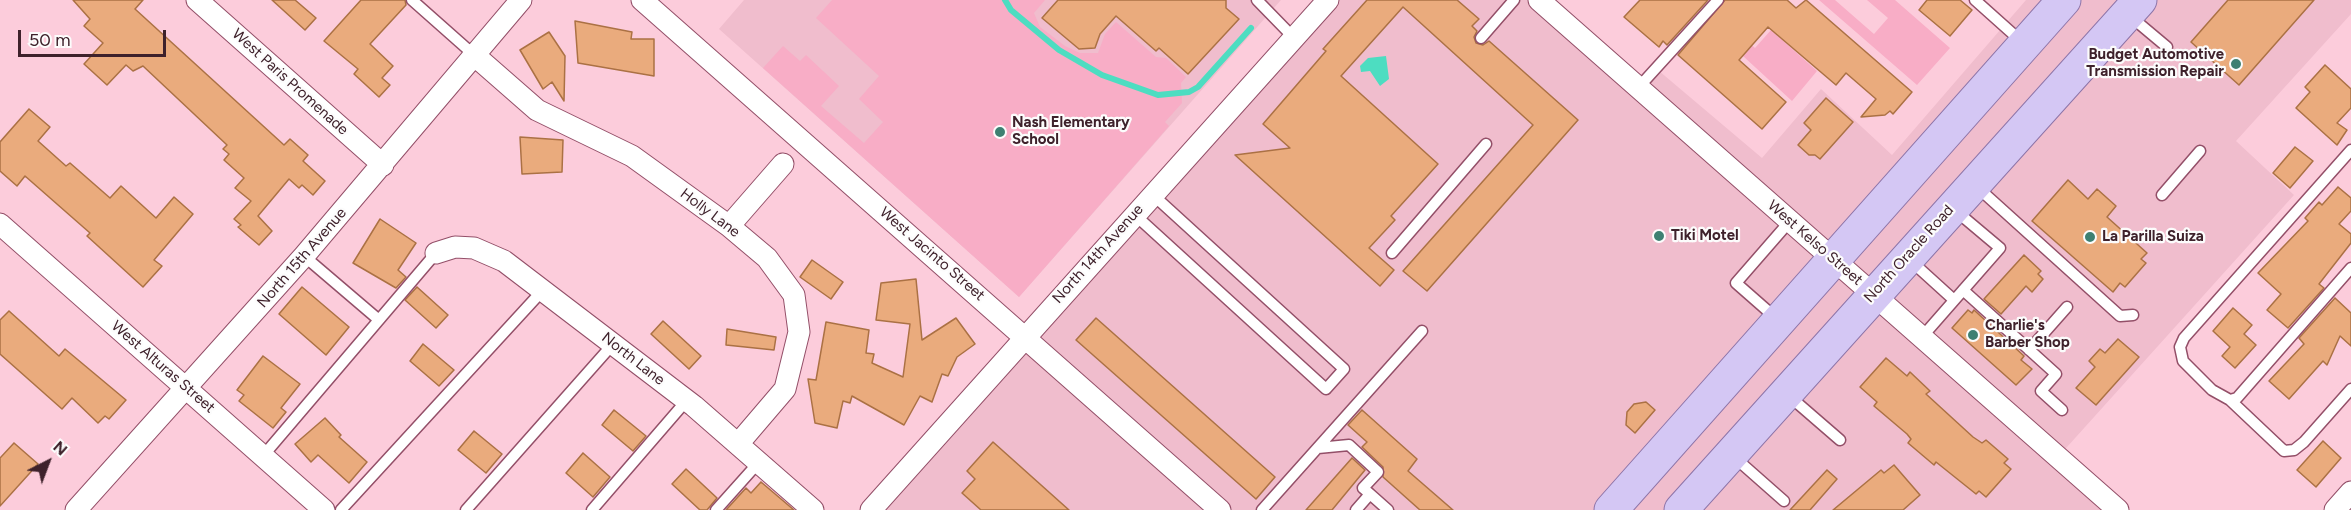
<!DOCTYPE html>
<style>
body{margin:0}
#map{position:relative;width:2351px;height:510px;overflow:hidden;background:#fcccdb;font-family:Figtree,sans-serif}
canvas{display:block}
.north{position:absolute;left:18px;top:432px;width:60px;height:60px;-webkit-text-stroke:4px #fcfcfc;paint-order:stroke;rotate:42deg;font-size:16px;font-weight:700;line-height:24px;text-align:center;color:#3e212b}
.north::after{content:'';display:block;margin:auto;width:21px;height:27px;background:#3e212b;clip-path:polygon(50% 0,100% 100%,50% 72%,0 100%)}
.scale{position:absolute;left:18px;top:30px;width:148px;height:27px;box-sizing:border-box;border:3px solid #3e212b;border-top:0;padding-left:8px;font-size:18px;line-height:21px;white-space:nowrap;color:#3e212b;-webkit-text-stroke:4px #fcfcfc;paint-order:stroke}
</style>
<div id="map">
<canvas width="2351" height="510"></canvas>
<div class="north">N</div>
<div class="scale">50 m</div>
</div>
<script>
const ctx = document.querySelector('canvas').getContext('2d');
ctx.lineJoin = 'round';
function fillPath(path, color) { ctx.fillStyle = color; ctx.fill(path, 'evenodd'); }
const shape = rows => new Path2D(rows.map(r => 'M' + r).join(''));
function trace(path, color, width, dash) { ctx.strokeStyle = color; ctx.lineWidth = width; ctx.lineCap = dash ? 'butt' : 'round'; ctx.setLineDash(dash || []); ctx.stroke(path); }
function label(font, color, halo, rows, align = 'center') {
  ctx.font = font + ' Figtree,sans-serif'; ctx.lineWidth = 4.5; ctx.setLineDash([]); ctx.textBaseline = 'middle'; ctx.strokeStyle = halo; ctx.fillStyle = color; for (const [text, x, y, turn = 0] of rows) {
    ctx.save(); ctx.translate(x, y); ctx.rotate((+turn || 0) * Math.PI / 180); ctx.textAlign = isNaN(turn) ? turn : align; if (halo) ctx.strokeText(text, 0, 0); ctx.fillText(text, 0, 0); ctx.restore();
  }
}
const built = shape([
 [744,0,1281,0,1019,297,719,29],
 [1328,0,1539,0,1635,85,1652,65,1762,158,1821,89,1892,155,2026,0,2351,0,2351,14,2236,141,2294,195,2058,457,2118,510,871,510]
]);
const green = shape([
 [832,0,1045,0,1034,13,1040,27,1065,46,1080,53,1098,53,1105,34,1116,22,1156,57,1166,58,1186,77,1181,83,1182,103,1165,122,1169,126,1019,297,763,68,783,46,800,61,806,55,839,86,821,106,864,143,883,122,859,99,879,76,816,18],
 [1819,0,1835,0,1874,34,1888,18,1867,0,1895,0,1950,48,1917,85],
 [1716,14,1755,48,1771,30,1817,71,1792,101,1707,23]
]);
const water = shape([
 [1386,56,1389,79,1380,86,1370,71,1361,72,1360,66,1368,58]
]);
const stream = shape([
 [1005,0,1011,10,1059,50,1102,75,1158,95,1189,92,1198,87,1251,28]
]);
const building = shape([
 [73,0,143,0,135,9,284,145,290,139,308,155,303,161,325,181,313,195,302,185,299,188,289,179,258,216,272,231,259,245,238,227,241,225,234,219,251,201,235,188,244,178,224,160,229,154,223,149,227,145,143,66,133,71,126,65,107,85,84,64,103,43,84,26,90,19,73,0],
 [272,0,295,0,316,18,305,30,272,0],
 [361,0,405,0,406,5,370,44,393,66,382,78,390,85,379,97,354,74,358,69,324,41,361,0],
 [1058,0,1226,0,1226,8,1239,19,1188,74,1159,48,1156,51,1116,16,1100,34,1095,48,1079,49,1042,18,1058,0],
 [1367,0,1457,0,1479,19,1472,26,1477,31,1474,37,1476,43,1483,45,1489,41,1578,120,1427,291,1403,271,1533,125,1403,7,1341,76,1438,164,1391,216,1395,220,1369,248,1394,270,1380,286,1235,155,1290,148,1263,124,1326,51,1323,49,1367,0],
 [1640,0,1708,0,1667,45,1663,41,1659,47,1624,17,1640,0],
 [1725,0,1787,0,1796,8,1806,0,1912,92,1893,114,1890,111,1885,115,1861,117,1876,99,1846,73,1836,85,1768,27,1739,60,1786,102,1762,129,1678,55,1725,0],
 [1927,0,1960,0,1972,10,1950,36,1919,10,1927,0],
 [2228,0,2314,0,2239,85,2191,42,2228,0],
 [575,21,632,32,631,39,654,39,654,76,578,63,575,21],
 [549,32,565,56,564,101,552,82,543,89,520,50,549,32],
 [2325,65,2351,89,2351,108,2337,123,2347,130,2337,145,2296,108,2310,92,2305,87,2325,65],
 [1826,98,1853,122,1820,159,1815,155,1809,155,1798,145,1811,130,1804,123,1826,98],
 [29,109,50,127,38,141,66,166,70,163,110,198,121,186,156,218,174,197,193,214,154,260,162,266,143,287,87,236,90,233,25,176,17,186,0,171,0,142,29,109],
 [520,137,563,140,562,172,522,174,520,137],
 [2295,147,2313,161,2290,188,2273,173,2295,147],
 [2068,180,2088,199,2097,189,2116,206,2107,217,2147,253,2141,259,2146,263,2125,287,2120,283,2113,292,2032,221,2068,180],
 [2338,187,2351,198,2351,211,2339,224,2351,234,2351,243,2319,284,2324,288,2288,328,2267,310,2281,294,2258,273,2308,221,2305,218,2319,202,2322,205,2338,187],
 [380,219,416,243,398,270,406,277,396,288,353,263,380,219],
 [2024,255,2041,271,2038,274,2043,279,2032,292,2026,286,2001,314,1984,299,2024,255],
 [812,260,843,282,831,299,800,277,812,260],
 [916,279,922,340,956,318,975,344,957,357,948,376,942,374,932,402,920,396,904,425,852,396,850,403,843,401,837,428,815,423,808,379,816,380,826,322,869,330,866,353,874,354,872,363,903,377,910,324,876,320,881,283,916,279],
 [302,287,349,327,326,355,279,314,302,287],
 [417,287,448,315,436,328,405,300,417,287],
 [2335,298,2351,313,2351,346,2340,336,2327,365,2323,361,2289,399,2269,381,2304,344,2299,338,2335,298],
 [2233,308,2252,325,2244,334,2256,345,2235,368,2222,356,2230,347,2213,331,2233,308],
 [1968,310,1972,313,1974,310,2024,356,2021,360,2032,369,2016,385,1952,328,1968,310],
 [9,311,59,356,65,349,126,400,109,419,105,416,98,423,72,398,62,409,0,354,0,320,9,311],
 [1096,318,1275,477,1256,499,1076,340,1096,318],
 [663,321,701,356,689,369,651,334,663,321],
 [727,329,776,337,774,350,726,345,727,329],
 [2118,339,2139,357,2096,405,2076,388,2095,367,2089,361,2100,349,2105,353,2118,339],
 [423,344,454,370,439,386,410,361,423,344],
 [263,356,300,384,281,408,286,412,273,428,239,401,244,395,237,390,263,356],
 [1886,358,1907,376,1910,372,1930,391,1926,394,1973,437,1982,443,1986,440,2008,459,2004,463,2011,469,1986,497,1979,491,1976,494,1936,462,1934,465,1908,443,1911,439,1907,434,1874,406,1877,402,1860,387,1886,358],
 [1646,402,1655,410,1635,433,1626,425,1627,412,1634,404,1646,402],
 [614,410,646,436,633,451,602,425,614,410],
 [1362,410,1417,459,1408,471,1453,510,1420,510,1383,477,1383,467,1362,447,1367,442,1348,425,1362,410],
 [325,418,341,435,339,437,367,462,349,483,318,455,311,462,295,444,325,418],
 [474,431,502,454,486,473,458,450,474,431],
 [2323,441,2341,458,2316,487,2297,470,2323,441],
 [993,442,1069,510,981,510,962,493,975,479,967,471,993,442],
 [14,443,38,464,0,506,0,458,14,443],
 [583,453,610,477,593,497,566,473,583,453],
 [1352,458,1365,470,1332,510,1306,510,1352,458],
 [1894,465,1920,495,1903,510,1833,510,1881,470,1884,473,1894,465],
 [686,469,717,498,707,510,700,510,672,484,686,469],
 [1827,470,1837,479,1810,510,1790,510,1827,470],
 [761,482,794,510,726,510,746,488,751,493,761,482]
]);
const service = shape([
 [412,0,473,54],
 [1257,0,1294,38],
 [1975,0,2022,42],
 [2130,16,2167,47],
 [1481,38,1514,0],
 [1638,88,1718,0],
 [2351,150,2184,338,2180,347,2183,361,2212,390,2230,400,2237,398,2351,268],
 [1976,186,2120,316,2133,315],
 [2162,195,2200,151],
 [1134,214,1326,389,1344,369,1152,194],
 [1392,253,1486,144],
 [304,256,379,320],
 [1911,261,1954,300],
 [1963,290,2056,374,2041,391,2062,410],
 [1777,319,1736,283,1790,221],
 [1922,337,2000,248,1956,211],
 [2029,350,2067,307],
 [1788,395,1840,440],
 [2230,400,2284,451,2294,450,2304,442,2351,389],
 [1318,448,1349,445,1378,472,1363,488,1370,494,1356,510],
 [263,456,436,253],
 [1733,456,1784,501],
 [1370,494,1388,510],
 [341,510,543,290],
 [466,510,613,344],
 [592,510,687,400],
 [716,510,759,462],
 [1262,510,1422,331]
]);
const minor = shape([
 [197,0,383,165],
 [642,0,1220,510],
 [1539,0,2118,510],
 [473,54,537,110,632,156,729,226,767,258,794,295,799,332,785,389,738,444],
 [0,224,324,510],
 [729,226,783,164],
 [436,253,455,247,474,248,504,261,694,406,813,510],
 [76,510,304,256,521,0],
 [871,510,1328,0],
 [2335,510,2351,492]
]);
const primary = shape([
 [1611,510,2064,0],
 [1681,510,2140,0]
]);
const markers = [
 [2236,64,6,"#3e8072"],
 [1000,132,6,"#3e8072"],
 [1659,236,6,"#3e8072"],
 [2090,237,6,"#3e8072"],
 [1973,335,6,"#3e8072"]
];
const poiNames = [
 ["Budget Automotive",2224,55,"right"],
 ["Transmission Repair",2224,72,"right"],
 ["Nash Elementary",1012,123],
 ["School",1012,140],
 ["Tiki Motel",1671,236],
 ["La Parilla Suiza",2102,237],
 ["Charlie's",1985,326],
 ["Barber Shop",1985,343]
];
const streetNames = [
 ["West Paris Promenade",290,82,42],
 ["Holly Lane",710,213,37],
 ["West Kelso Street",1815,243,41],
 ["West Jacinto Street",932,254,41],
 ["North 14th Avenue",1098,254,-48],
 ["North Oracle Road",1909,254,-48],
 ["North 15th Avenue",302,258,-49],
 ["North Lane",633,359,38],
 ["West Alturas Street",163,367,41]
];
fillPath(built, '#f0bdcd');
fillPath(green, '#f8adc6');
fillPath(water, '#4dddc1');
trace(stream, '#4dddc1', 6);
fillPath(building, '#eaab7d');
trace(building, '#ab7144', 1.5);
trace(service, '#934f68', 13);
trace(minor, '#934f68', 23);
trace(primary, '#8d74a8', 35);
trace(service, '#fff', 10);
trace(minor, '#fff', 21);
trace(primary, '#d4c7f4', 33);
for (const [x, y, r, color] of markers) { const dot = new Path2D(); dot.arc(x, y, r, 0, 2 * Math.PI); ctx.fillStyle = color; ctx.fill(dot); trace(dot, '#fcfcfc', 2); }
label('bold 15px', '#3e212b', '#fcfcfc', poiNames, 'left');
label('15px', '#3e212b', '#fcfcfc', streetNames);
</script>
